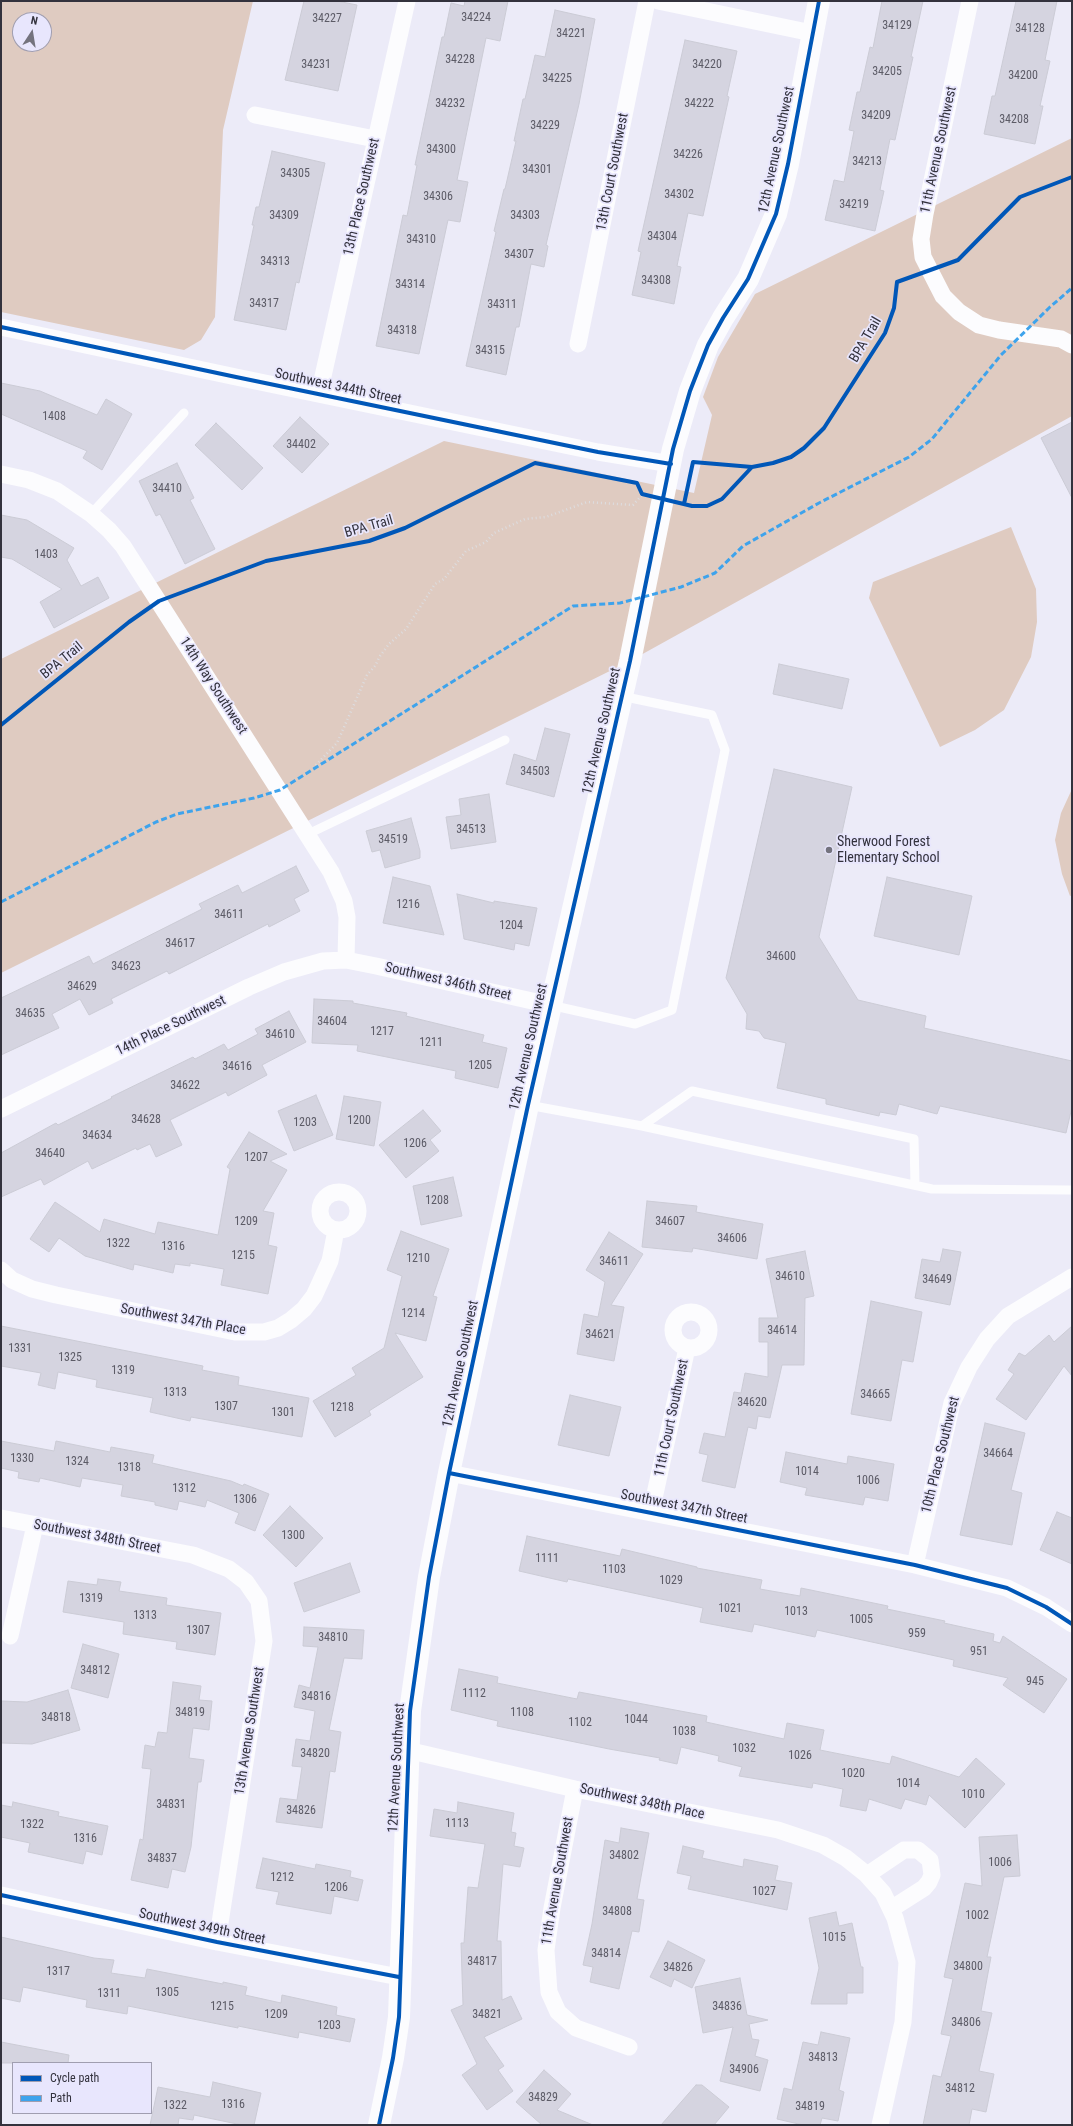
<!DOCTYPE html>
<style>
body{margin:0}
#map{position:relative;width:1073px;height:2126px;overflow:hidden;background:#ecebf8;font-family:"Roboto Condensed",sans-serif}
canvas{display:block}
.frame{position:absolute;inset:0;border:2px solid #33323d;pointer-events:none}
.legend{position:absolute;left:12px;top:2062px;width:140px;height:52px;box-sizing:border-box;background:#e8e6fd;border:1px solid #a09eb0;margin:0;padding:5px 7px;list-style:none;font-size:12px;color:#33323d}
.legend li{display:flex;align-items:center;gap:8px;height:20px}
.legend b{width:20px;border:1px solid #a09eb0}
.north{position:absolute;left:12px;top:12px;width:40px;height:40px;box-sizing:border-box;background:#e8e6fd;border:1px solid #a09eb0;border-radius:50%;rotate:12deg;font-size:11px;font-weight:700;line-height:16px;text-align:center;color:#33323d}
.north::after{content:'';display:block;margin:auto;width:14px;height:18px;background:#74737e;clip-path:polygon(50% 0,100% 100%,50% 72%,0 100%)}
</style>
<div id="map">
<canvas width="1073" height="2126"></canvas>
<div class="frame"></div>
<ul class="legend">
<li><b style="height:5px;background:#0057b8"></b>Cycle path</li>
<li><b style="height:5px;background:#3ea3ec"></b>Path</li>
</ul>
<div class="north">N</div>
</div>
<script>
const ctx = document.querySelector('canvas').getContext('2d');
ctx.lineJoin = 'round';
function fillPath(path, color) { ctx.fillStyle = color; ctx.fill(path, 'evenodd'); }
const shape = rows => new Path2D(rows.map(r => 'M' + r).join(''));
function trace(path, color, width, dash) { ctx.strokeStyle = color; ctx.lineWidth = width; ctx.lineCap = dash ? 'butt' : 'round'; ctx.setLineDash(dash || []); ctx.stroke(path); }
function label(font, color, halo, rows, align = 'center') {
  ctx.font = font + ' "Roboto Condensed",sans-serif'; ctx.lineWidth = 3.5; ctx.setLineDash([]); ctx.textBaseline = 'middle'; ctx.strokeStyle = halo; ctx.fillStyle = color; for (const [text, x, y, turn = 0] of rows) {
    ctx.save(); ctx.translate(x, y); ctx.rotate((+turn || 0) * Math.PI / 180); ctx.textAlign = isNaN(turn) ? turn : align; if (halo) ctx.strokeText(text, 0, 0); ctx.fillText(text, 0, 0); ctx.restore();
  }
}
const green = shape([
 [1,1,253,1,223,130,215,317,201,340,184,350,1,312],
 [20,20,44,20,44,44,20,44],
 [1072,138,1072,416,630,661,1,973,1,659,444,441,694,493,712,415,703,397,718,357,755,294],
 [1011,527,1036,589,1037,622,1031,657,1004,710,975,730,940,747,869,598,873,582],
 [1072,789,1072,895,1070,896,1062,874,1055,840,1061,813]
]);
const building = shape([
 [304,1,337,1,357,5,338,91,285,80,304,1],
 [465,1,508,1,500,41,486,38,457,180,468,182,460,222,448,220,419,354,376,346,403,215,407,216,417,165,415,165,442,37,444,37,451,3,464,6,465,1],
 [882,1,923,1,911,57,913,57,895,140,890,139,880,190,884,191,875,231,825,220,834,180,844,182,854,131,849,130,857,92,860,92,870,47,873,48,882,1],
 [1016,1,1057,1,1045,60,1050,61,1040,106,1043,106,1035,144,984,134,992,96,995,96,1016,1],
 [555,10,595,19,579,104,546,245,548,246,544,267,531,264,519,327,516,327,506,375,466,366,496,232,494,231,504,189,505,189,516,141,514,141,523,99,525,99,535,55,545,57,555,10],
 [685,40,737,51,727,96,729,97,703,216,688,213,677,266,681,267,674,304,632,295,641,252,638,251,685,40],
 [272,151,325,163,299,283,296,282,286,330,234,320,254,225,252,225,256,207,259,207,272,151],
 [1,383,40,391,97,415,106,399,132,414,102,470,83,458,87,451,1,414,1,383],
 [300,417,329,444,302,473,273,446,300,417],
 [1072,422,1072,498,1041,438,1072,422],
 [216,423,263,468,242,490,195,445,216,423],
 [177,463,194,498,190,500,215,549,185,564,160,514,156,516,139,481,177,463],
 [1,515,27,520,74,548,67,560,81,586,98,577,109,598,54,628,40,602,62,589,12,559,1,557,1,515],
 [779,664,849,679,842,709,773,694,779,664],
 [545,728,570,734,554,797,506,784,514,754,536,761,545,728],
 [774,769,852,787,819,937,858,1000,926,1016,924,1028,1072,1061,1072,1107,1066,1133,940,1106,937,1114,899,1104,896,1115,880,1112,879,1116,826,1104,826,1099,777,1088,786,1043,764,1038,759,1031,746,1029,747,1014,726,978,774,769],
 [489,794,496,842,451,849,446,817,461,815,459,799,489,794],
 [411,818,420,851,420,858,385,868,380,850,372,852,366,831,411,818],
 [296,866,309,891,294,899,300,911,269,927,268,924,169,974,167,971,111,999,113,1003,89,1015,80,999,52,1014,59,1028,1,1055,1,998,89,956,93,964,202,909,199,904,238,885,242,893,296,866],
 [393,877,430,886,444,935,383,923,393,877],
 [887,877,972,896,959,955,874,936,887,877],
 [457,894,494,903,494,901,537,908,529,946,515,943,514,950,464,939,457,894],
 [314,999,353,1001,353,1003,407,1013,406,1016,484,1035,482,1042,507,1048,498,1088,455,1078,456,1071,357,1051,358,1045,312,1043,314,999],
 [289,1011,306,1042,262,1065,267,1075,228,1096,226,1092,170,1120,182,1145,156,1157,150,1144,137,1150,136,1148,92,1169,88,1161,44,1185,41,1179,1,1197,1,1153,56,1123,58,1125,112,1098,111,1097,193,1057,195,1059,224,1044,228,1050,258,1034,255,1029,289,1011],
 [316,1095,333,1135,294,1151,278,1111,316,1095],
 [344,1096,381,1102,374,1146,336,1139,344,1096],
 [423,1110,441,1131,430,1140,439,1151,406,1178,379,1145,423,1110],
 [249,1132,287,1154,270,1161,287,1170,263,1211,274,1213,268,1245,277,1247,268,1294,221,1285,224,1269,190,1263,190,1266,175,1264,173,1273,134,1264,133,1270,85,1256,59,1238,49,1252,30,1239,55,1202,100,1232,104,1219,155,1234,158,1222,218,1235,230,1169,227,1167,249,1132],
 [453,1177,462,1216,421,1225,413,1186,453,1177],
 [647,1201,697,1206,696,1212,763,1224,757,1259,693,1248,692,1252,642,1247,647,1201],
 [401,1231,449,1249,433,1296,437,1297,426,1341,395,1333,423,1377,369,1411,371,1415,335,1437,313,1401,356,1375,352,1368,384,1348,402,1276,387,1270,401,1231],
 [609,1232,643,1254,611,1305,624,1307,614,1361,577,1354,584,1314,598,1317,605,1282,586,1270,609,1232],
 [943,1249,961,1252,950,1305,915,1298,922,1259,940,1262,943,1249],
 [805,1251,814,1296,805,1298,804,1365,782,1365,770,1418,758,1416,756,1429,748,1427,735,1488,702,1481,708,1455,699,1453,704,1433,725,1437,734,1392,741,1393,745,1373,768,1377,768,1342,759,1342,759,1318,778,1318,766,1259,805,1251],
 [871,1301,922,1312,913,1362,902,1360,891,1421,851,1414,871,1301],
 [1,1326,203,1366,202,1370,239,1377,238,1385,309,1398,302,1437,191,1417,190,1421,150,1412,153,1398,96,1387,97,1380,58,1372,55,1389,38,1385,41,1373,1,1366,1,1326],
 [1072,1326,1072,1376,1064,1366,1026,1420,996,1399,1014,1374,1008,1370,1019,1353,1025,1356,1049,1335,1054,1342,1072,1326],
 [570,1395,621,1407,609,1456,558,1445,570,1395],
 [985,1423,1025,1433,1011,1490,1022,1493,1012,1545,960,1535,985,1423],
 [1,1441,54,1451,56,1441,110,1452,111,1447,154,1455,152,1463,231,1481,243,1486,244,1484,269,1494,255,1531,235,1523,239,1513,207,1500,205,1507,179,1501,177,1510,155,1505,155,1502,121,1496,123,1485,82,1478,80,1487,40,1478,39,1482,18,1478,19,1472,1,1468,1,1441],
 [786,1452,847,1464,848,1456,894,1464,888,1501,865,1497,863,1505,805,1495,807,1488,780,1482,786,1452],
 [290,1506,323,1538,296,1567,263,1535,290,1506],
 [1057,1512,1072,1518,1072,1564,1040,1550,1057,1512],
 [527,1536,620,1556,622,1549,697,1567,697,1568,762,1580,760,1589,800,1596,801,1588,888,1606,887,1609,945,1621,944,1623,994,1634,993,1641,1000,1643,1003,1636,1067,1679,1044,1713,1003,1685,1008,1678,953,1666,954,1660,817,1630,815,1637,754,1624,752,1632,700,1622,703,1608,568,1579,567,1582,519,1571,527,1536],
 [350,1563,360,1592,304,1612,294,1583,350,1563],
 [98,1579,121,1582,119,1591,167,1598,166,1605,221,1613,215,1655,176,1649,177,1642,123,1634,124,1622,63,1612,68,1581,97,1585,98,1579],
 [304,1627,364,1630,362,1659,344,1658,329,1730,341,1732,335,1772,330,1771,322,1828,276,1822,280,1798,297,1800,302,1767,292,1766,296,1739,310,1741,315,1711,294,1707,299,1685,310,1688,318,1647,303,1646,304,1627],
 [83,1644,119,1654,108,1698,71,1688,83,1644],
 [459,1669,498,1677,497,1683,577,1699,579,1692,707,1716,706,1722,784,1739,787,1723,824,1730,820,1750,890,1764,892,1756,959,1777,976,1758,1005,1784,965,1828,929,1795,926,1805,905,1799,901,1809,869,1799,866,1811,840,1806,843,1789,813,1783,812,1788,739,1776,742,1767,718,1761,719,1756,681,1747,677,1764,659,1760,660,1758,609,1749,497,1726,498,1721,451,1710,459,1669],
 [173,1682,201,1686,199,1700,212,1701,209,1730,193,1728,189,1758,204,1760,201,1782,198,1782,191,1847,185,1872,172,1869,168,1888,131,1880,140,1839,143,1840,151,1769,142,1768,145,1745,155,1747,158,1732,167,1733,173,1682],
 [68,1690,80,1730,32,1744,1,1743,1,1701,27,1702,68,1690],
 [13,1802,59,1812,58,1816,108,1826,102,1855,86,1851,83,1864,28,1852,30,1843,1,1837,1,1805,12,1807,13,1802],
 [458,1802,514,1813,511,1832,516,1833,514,1846,524,1848,520,1867,503,1864,497,1941,501,1941,502,2000,511,1996,522,2019,484,2037,504,2066,498,2070,513,2091,487,2110,462,2075,477,2064,451,2010,463,2005,461,1943,464,1943,468,1887,478,1888,485,1844,430,1836,434,1809,457,1813,458,1802],
 [621,1828,649,1833,637,1899,644,1900,639,1932,632,1931,619,1989,590,1982,593,1967,583,1965,592,1924,605,1840,619,1843,621,1828],
 [1017,1835,1020,1876,1004,1877,987,1957,991,1957,981,2011,992,2013,979,2071,994,2074,986,2112,972,2109,969,2125,923,2125,933,2075,941,2077,951,2036,941,2034,953,1979,944,1977,965,1883,982,1886,979,1837,1017,1835],
 [683,1846,704,1851,702,1858,743,1867,744,1859,778,1866,775,1880,792,1883,787,1910,688,1889,691,1876,677,1873,683,1846],
 [263,1858,315,1869,316,1864,351,1871,350,1877,363,1880,358,1901,334,1896,331,1914,276,1904,279,1892,256,1888,263,1858],
 [836,1912,839,1926,852,1923,861,1967,863,1967,863,1993,847,1993,847,2004,811,2004,819,1968,809,1918,836,1912],
 [1,1937,94,1958,114,1960,111,1973,145,1978,147,1969,223,1984,223,1982,247,1987,245,1995,281,2003,282,1995,337,2007,336,2015,355,2019,350,2042,299,2032,298,2038,238,2026,238,2028,128,2006,127,2014,86,2007,87,2000,23,1987,20,2002,1,1998,1,1937],
 [668,1941,705,1960,692,1988,674,1979,671,1987,650,1977,668,1941],
 [740,1978,747,2015,768,2020,749,2024,752,2039,759,2040,755,2056,768,2060,760,2091,720,2081,733,2027,703,2033,695,1987,740,1978],
 [821,2032,850,2038,839,2090,844,2092,838,2121,822,2118,820,2125,803,2125,777,2119,784,2088,792,2090,803,2042,818,2045,821,2032],
 [1,2042,69,2055,68,2063,1,2063,1,2042],
 [544,2070,571,2094,557,2110,593,2125,542,2125,516,2102,544,2070],
 [213,2082,261,2093,254,2125,242,2125,194,2115,193,2120,179,2118,178,2125,150,2125,158,2087,210,2097,213,2082],
 [696,2085,702,2085,729,2107,714,2125,661,2125,696,2085]
]);
const path = shape([
 [313,768,337,743,367,675,375,666,380,656,389,644,406,629,435,584,444,579,466,551,486,542,494,533,525,519,546,517,587,502,633,505,642,495]
]);
const lane = shape([
 [91,514,184,413],
 [308,834,505,740],
 [550,1005,635,1024,672,1010,725,750,712,715,621,696],
 [528,1105,642,1126,932,1189,1072,1190],
 [642,1126,692,1091,914,1139,915,1185]
]);
const street = shape([
 [658,1,812,33],
 [970,1,925,214,921,239,923,257,943,296,959,312,979,325,999,330,1061,339,1072,345],
 [255,115,375,139],
 [1,327,236,377,598,452,671,464],
 [578,344,647,1],
 [319,394,407,1],
 [1,474,29,480,57,491,91,514,109,530,123,546,331,872,344,901,347,917,346,960],
 [1,1109,249,987,284,972,323,961,346,960,376,966,550,1005],
 '320 1211a19 19 0 1 1 38 0a19 19 0 1 1-38 0Z',
 [1,1270,12,1280,32,1289,56,1295,235,1332,264,1332,278,1328,291,1320,304,1309,314,1296,330,1261,336,1230],
 '673 1330a18 18 0 1 1 36 0a18 18 0 1 1-36 0Z',
 [449,1473,915,1565,1007,1588,1046,1607,1072,1624],
 [651,1512,687,1348],
 [1,1518,193,1555,229,1569,246,1582,259,1601,264,1641,217,1942],
 [915,1565,952,1403,969,1367,987,1339,1008,1316,1072,1277],
 [10,1636,35,1525],
 [407,1750,575,1789,778,1830,823,1845,846,1858,866,1874,883,1893,895,1918,907,1962,903,2022,880,2125],
 [575,1789,552,1908,546,1950,549,1992,558,2012,576,2028,629,2047],
 [867,1875,904,1850,918,1850,930,1860,932,1875,929,1882,924,1888,891,1909],
 [1,1895,217,1942,399,1977]
]);
const secondary = shape([
 [379,2125,393,2058,399,2017,410,1711,429,1577,449,1473,528,1105,630,661,673,449,690,391,708,345,723,318,748,279,776,214,788,164,819,1]
]);
const quiet = shape([
 [1,902,156,822,177,814,254,798,280,790,573,606,620,603,681,587,715,573,743,546,819,503,909,457,932,439,1001,355,1050,307,1072,288]
]);
const cycleway = shape([
 [1,327,236,377,598,452,671,464],
 [684,504,693,462,752,467,773,463,791,457,804,448,824,428,885,333,894,308,897,282,958,260,1020,197,1072,177],
 [1,725,129,622,159,601,266,561,369,541,405,528,535,463,637,483,642,494,692,506,707,506,722,499,752,467],
 [449,1473,915,1565,1007,1588,1046,1607,1072,1624],
 [1,1895,217,1942,399,1977],
 [379,2125,393,2058,399,2017,410,1711,429,1577,449,1473,528,1105,630,661,673,449,690,391,708,345,723,318,748,279,776,214,788,164,819,1]
]);
const markers = [
 [829,850,4,"#74737e"]
];
const numberNames = [
 ["34224",476,18],
 ["34227",327,19],
 ["34129",897,26],
 ["34128",1030,29],
 ["34221",571,34],
 ["34228",460,60],
 ["34231",316,65],
 ["34220",707,65],
 ["34205",887,72],
 ["34200",1023,76],
 ["34225",557,79],
 ["34232",450,104],
 ["34222",699,104],
 ["34209",876,116],
 ["34208",1014,120],
 ["34229",545,126],
 ["34300",441,150],
 ["34226",688,155],
 ["34213",867,162],
 ["34301",537,170],
 ["34305",295,174],
 ["34302",679,195],
 ["34306",438,197],
 ["34219",854,205],
 ["34309",284,216],
 ["34303",525,216],
 ["34304",662,237],
 ["34310",421,240],
 ["34307",519,255],
 ["34313",275,262],
 ["34308",656,281],
 ["34314",410,285],
 ["34317",264,304],
 ["34311",502,305],
 ["34318",402,331],
 ["34315",490,351],
 ["1408",54,417],
 ["34402",301,445],
 ["34410",167,489],
 ["1403",46,555],
 ["34503",535,772],
 ["34513",471,830],
 ["34519",393,840],
 ["1216",408,905],
 ["34611",229,915],
 ["1204",511,926],
 ["34617",180,944],
 ["34600",781,957],
 ["34623",126,967],
 ["34629",82,987],
 ["34635",30,1014],
 ["34604",332,1022],
 ["1217",382,1032],
 ["34610",280,1035],
 ["1211",431,1043],
 ["1205",480,1066],
 ["34616",237,1067],
 ["34622",185,1086],
 ["34628",146,1120],
 ["1200",359,1121],
 ["1203",305,1123],
 ["34634",97,1136],
 ["1206",415,1144],
 ["34640",50,1154],
 ["1207",256,1158],
 ["1208",437,1201],
 ["1209",246,1222],
 ["34607",670,1222],
 ["34606",732,1239],
 ["1322",118,1244],
 ["1316",173,1247],
 ["1215",243,1256],
 ["1210",418,1259],
 ["34611",614,1262],
 ["34610",790,1277],
 ["34649",937,1280],
 ["1214",413,1314],
 ["34614",782,1331],
 ["34621",600,1335],
 ["1331",20,1349],
 ["1325",70,1358],
 ["1319",123,1371],
 ["1313",175,1393],
 ["34665",875,1395],
 ["34620",752,1403],
 ["1307",226,1407],
 ["1218",342,1408],
 ["1301",283,1413],
 ["34664",998,1454],
 ["1330",22,1459],
 ["1324",77,1462],
 ["1318",129,1468],
 ["1014",807,1472],
 ["1006",868,1481],
 ["1312",184,1489],
 ["1306",245,1500],
 ["1300",293,1536],
 ["1111",547,1559],
 ["1103",614,1570],
 ["1029",671,1581],
 ["1319",91,1599],
 ["1021",730,1609],
 ["1013",796,1612],
 ["1313",145,1616],
 ["1005",861,1620],
 ["1307",198,1631],
 ["959",917,1634],
 ["34810",333,1638],
 ["951",979,1652],
 ["34812",95,1671],
 ["945",1035,1682],
 ["1112",474,1694],
 ["34816",316,1697],
 ["34819",190,1713],
 ["1108",522,1713],
 ["34818",56,1718],
 ["1044",636,1720],
 ["1102",580,1723],
 ["1038",684,1732],
 ["1032",744,1749],
 ["34820",315,1754],
 ["1026",800,1756],
 ["1020",853,1774],
 ["1014",908,1784],
 ["1010",973,1795],
 ["34831",171,1805],
 ["34826",301,1811],
 ["1113",457,1824],
 ["1322",32,1825],
 ["1316",85,1839],
 ["34802",624,1856],
 ["34837",162,1859],
 ["1006",1000,1863],
 ["1212",282,1878],
 ["1206",336,1888],
 ["1027",764,1892],
 ["34808",617,1912],
 ["1002",977,1916],
 ["1015",834,1938],
 ["34814",606,1954],
 ["34817",482,1962],
 ["34800",968,1967],
 ["34826",678,1968],
 ["1317",58,1972],
 ["1305",167,1993],
 ["1311",109,1994],
 ["1215",222,2007],
 ["34836",727,2007],
 ["1209",276,2015],
 ["34821",487,2015],
 ["34806",966,2023],
 ["1203",329,2026],
 ["34813",823,2058],
 ["34906",744,2070],
 ["34812",960,2089],
 ["34829",543,2098],
 ["1316",233,2105],
 ["1322",175,2106],
 ["34819",810,2107]
];
const streetNames = [
 ["12th Avenue Southwest",777,150,-78],
 ["11th Avenue Southwest",939,150,-78],
 ["13th Court Southwest",613,172,-79],
 ["13th Place Southwest",362,197,-77],
 ["BPA Trail",866,340,-60],
 ["Southwest 344th Street",338,387,12],
 ["BPA Trail",369,527,-16],
 ["BPA Trail",62,661,-39],
 ["14th Way Southwest",213,686,57],
 ["12th Avenue Southwest",602,731,-77],
 ["Southwest 346th Street",448,982,13],
 ["14th Place Southwest",171,1026,-26],
 ["12th Avenue Southwest",529,1047,-77],
 ["Southwest 347th Place",183,1320,10],
 ["12th Avenue Southwest",461,1364,-78],
 ["11th Court Southwest",672,1418,-78],
 ["10th Place Southwest",941,1455,-76],
 ["Southwest 347th Street",684,1507,11],
 ["Southwest 348th Street",97,1537,11],
 ["13th Avenue Southwest",250,1731,-81],
 ["12th Avenue Southwest",397,1768,-87],
 ["Southwest 348th Place",642,1802,12],
 ["11th Avenue Southwest",558,1881,-80],
 ["Southwest 349th Street",202,1927,12]
];
const poiNames = [
 ["Sherwood Forest",837,842],
 ["Elementary School",837,858]
];
fillPath(green, '#dfcbc1');
fillPath(building, '#d5d4e0');
trace(building, '#cbcbd5', 1);
trace(path, '#dddde0', 2.5, [1, 3]);
trace(lane, '#fcfcfe', 9);
trace(street, '#fcfcfe', 17);
trace(secondary, '#fcfcfe', 22);
trace(quiet, '#3ea3ec', 3, [6, 3]);
trace(cycleway, '#0057b8', 4);
for (const [x, y, r, color] of markers) { const dot = new Path2D(); dot.arc(x, y, r, 0, 2 * Math.PI); ctx.fillStyle = color; ctx.fill(dot); trace(dot, '#e8e6fd', 1.5); }
label('12px', '#5c5b66', null, numberNames);
label('14px', '#33323d', '#e8e6fd', streetNames);
label('14px', '#33323d', '#e8e6fd', poiNames, 'left');
</script>
